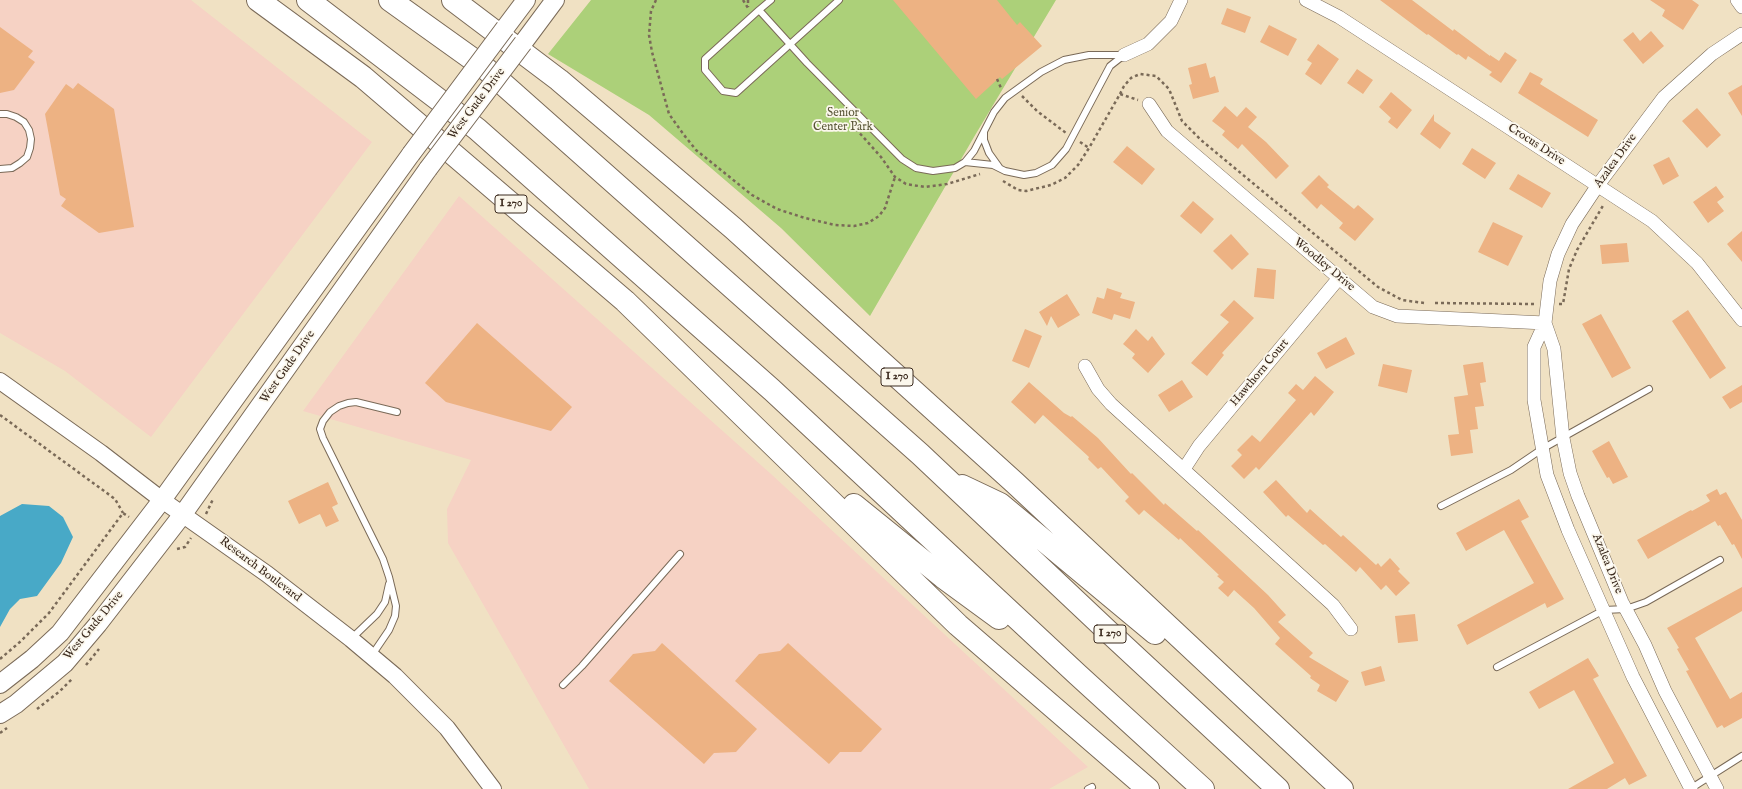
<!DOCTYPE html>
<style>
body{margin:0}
canvas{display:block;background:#f0e1c3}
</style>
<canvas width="1742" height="789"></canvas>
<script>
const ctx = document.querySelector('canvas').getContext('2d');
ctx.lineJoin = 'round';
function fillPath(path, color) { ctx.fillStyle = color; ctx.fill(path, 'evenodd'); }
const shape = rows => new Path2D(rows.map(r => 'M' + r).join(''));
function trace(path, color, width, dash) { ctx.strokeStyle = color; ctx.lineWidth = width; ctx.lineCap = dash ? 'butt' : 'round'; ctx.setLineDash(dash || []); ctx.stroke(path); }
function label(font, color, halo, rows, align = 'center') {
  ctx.font = font + ' "IM FELL English",serif'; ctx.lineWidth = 3.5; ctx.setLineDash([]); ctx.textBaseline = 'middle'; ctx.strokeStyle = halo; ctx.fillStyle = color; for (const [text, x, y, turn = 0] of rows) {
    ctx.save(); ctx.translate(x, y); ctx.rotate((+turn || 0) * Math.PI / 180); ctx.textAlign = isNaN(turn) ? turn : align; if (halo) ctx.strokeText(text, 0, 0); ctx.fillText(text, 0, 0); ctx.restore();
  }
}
const built = shape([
 [0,0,191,0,372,142,151,437,65,371,0,333],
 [459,196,771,474,1088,767,1049,789,589,789,448,543,447,509,471,460,303,411]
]);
const green = shape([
 [591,0,1056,0,974,137,870,316,781,228,649,115,548,54]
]);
const water = shape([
 [22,504,49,506,63,517,73,537,61,563,37,596,20,599,10,609,0,627,0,516]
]);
const building = shape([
 [893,0,997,0,1017,25,1020,22,1042,46,1002,79,1000,77,976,99],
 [1380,0,1412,0,1453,31,1454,29,1490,56,1490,55,1499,61,1505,52,1517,60,1501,83,1489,75,1492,72,1468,56,1466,60,1458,54,1457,55,1428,34,1427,35],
 [1650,0,1692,0,1699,5,1683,30,1662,16,1665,10],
 [1227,8,1251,17,1245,33,1221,24],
 [1269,25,1297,39,1288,56,1260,42],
 [0,27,33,51,28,57,35,62,14,90,0,93],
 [1651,31,1664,46,1643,64,1623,40,1633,32,1640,41],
 [1318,44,1339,59,1321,85,1305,74,1312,63,1307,60],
 [1206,63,1210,78,1215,76,1219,92,1193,99,1189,85,1192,84,1188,68],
 [1357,69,1373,80,1363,94,1347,83],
 [1530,72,1543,79,1540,84,1598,120,1588,137,1518,93],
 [78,83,114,109,134,227,99,233,61,206,66,199,60,195,45,114,66,84,73,89],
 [1742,85,1742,116,1728,93],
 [1391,92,1412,110,1397,129,1388,122,1391,118,1379,107],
 [1225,106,1237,117,1246,107,1257,117,1248,127,1266,142,1289,166,1276,179,1242,144,1238,149,1222,135,1225,131,1212,121],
 [1697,108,1721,135,1707,148,1682,121],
 [1434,114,1434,121,1451,133,1440,149,1420,134],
 [1127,146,1155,169,1142,185,1113,162],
 [1472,148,1496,163,1485,179,1462,164],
 [1669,157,1679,176,1663,185,1653,165],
 [1518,174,1551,193,1542,208,1509,189],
 [1319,175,1329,185,1327,187,1354,209,1358,205,1374,219,1355,241,1339,228,1343,223,1321,204,1317,209,1301,193],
 [1716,186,1724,197,1717,202,1724,211,1708,223,1693,202],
 [1193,201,1214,219,1201,234,1180,216],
 [1493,222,1523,236,1508,266,1478,252],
 [1742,231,1742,262,1727,244],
 [1231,234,1249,254,1232,270,1213,251],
 [1627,243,1629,262,1602,264,1600,245],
 [1257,268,1276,270,1274,299,1254,297],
 [1107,288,1122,293,1120,298,1135,302,1130,319,1114,314,1112,320,1092,313,1097,297,1104,299],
 [1067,294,1080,315,1058,328,1051,316,1047,326,1039,312],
 [1234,300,1254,318,1222,353,1224,355,1207,376,1191,363,1229,322,1220,315],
 [1688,310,1726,368,1710,379,1672,321],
 [1601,314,1631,368,1612,378,1582,324],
 [477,323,572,407,551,431,446,402,425,383],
 [1025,329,1042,336,1029,368,1012,361],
 [1136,329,1148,341,1152,336,1165,354,1148,373,1132,358,1135,354,1123,344],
 [1346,337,1355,354,1326,369,1317,353],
 [1483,362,1486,382,1480,383,1484,406,1475,407,1478,429,1470,430,1473,453,1451,456,1448,435,1459,434,1454,397,1468,395,1463,365],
 [1383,364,1412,370,1407,393,1378,386],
 [1315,376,1334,392,1314,416,1311,412,1259,470,1256,467,1244,479,1231,466,1242,455,1237,450,1252,435,1260,442,1296,400,1288,393,1296,384,1303,390],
 [1182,380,1193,397,1169,412,1158,395],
 [1029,382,1064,413,1071,417,1072,416,1098,438,1131,474,1132,473,1164,505,1165,503,1197,531,1198,530,1268,595,1286,615,1278,622,1313,653,1309,657,1349,681,1336,702,1317,691,1320,685,1310,678,1311,676,1275,644,1280,638,1254,608,1234,590,1228,597,1218,588,1224,582,1217,576,1219,575,1180,538,1179,540,1144,510,1139,515,1125,501,1129,497,1101,467,1098,469,1088,459,1089,457,1043,415,1035,424,1011,402],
 [1742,385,1742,402,1730,409,1722,397],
 [1609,441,1628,477,1613,484,1609,477,1607,478,1592,451],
 [1276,480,1307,513,1310,509,1341,537,1343,535,1376,565,1378,563,1381,567,1390,558,1400,569,1398,571,1410,583,1396,596,1386,585,1381,590,1360,567,1356,572,1325,544,1323,545,1288,515,1286,517,1263,492],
 [328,482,338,504,332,507,339,521,326,527,320,514,299,524,288,501],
 [1717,489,1720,495,1726,492,1742,520,1742,559,1734,544,1732,545,1720,525,1718,526,1715,521,1648,559,1637,540,1691,510,1692,511,1710,501,1706,495],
 [1519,499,1529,517,1521,521,1564,599,1547,608,1545,603,1467,645,1457,625,1534,583,1504,530,1466,551,1456,533],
 [1742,587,1742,611,1695,638,1730,699,1742,692,1742,718,1724,728,1722,725,1717,728,1686,671,1689,670,1677,649,1679,648,1667,628],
 [1415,614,1418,641,1398,643,1395,616],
 [662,643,757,729,736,752,714,753,704,764,609,681,633,654,655,651],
 [788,643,882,729,861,752,840,752,829,764,735,681,759,654,780,651],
 [1588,658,1599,676,1593,679,1647,776,1629,785,1625,778,1607,789,1568,789,1614,763,1574,690,1539,709,1529,692],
 [1381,666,1385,681,1365,686,1361,672]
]);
const path = shape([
 [656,0,651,11,649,35,652,52,669,114,684,135,696,150,752,195,777,209,805,218,835,225,854,226,868,223,879,216,885,208,895,177],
 [743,0,748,8],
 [748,0,748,7],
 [997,79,1001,88,1003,88],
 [1120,94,1124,86,1131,78,1140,74,1156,76,1169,89,1182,121,1201,140,1378,287,1402,300,1424,303],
 [1022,96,1037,111,1066,133],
 [856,129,881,157,895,177,906,184,925,187,947,184,980,174],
 [1080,142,1089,148],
 [1003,181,1018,190,1026,191,1051,185,1065,178,1078,165,1089,148,1120,94,1138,100],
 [1435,303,1534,304],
 [1559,304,1563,304,1569,269,1577,250,1604,204],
 [0,415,115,499,123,513],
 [206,514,213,499],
 [177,549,185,547,191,538],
 [0,659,21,641,49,613,123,513,129,517],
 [86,665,99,649],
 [37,709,60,691,72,679],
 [0,733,7,728]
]);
const service = shape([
 [771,0,759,10,807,63,902,159,916,168,933,171,955,168,965,162,974,151,994,112,1005,98,1041,72,1064,60,1089,55,1124,55],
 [759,10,705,59,705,70,723,91,736,93,839,0],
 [0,114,7,114,16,117,24,122,29,130,31,139,30,148,27,157,20,163,12,168,0,169],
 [984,132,984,140,989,153,999,167],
 [965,162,993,165,1005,171,1024,175,1036,173,1052,165,1066,149,1110,66,1124,55],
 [1441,506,1511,470,1542,449,1649,389],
 [352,638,377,614,385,602,389,584],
 [372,655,389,630,395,616,396,606,389,577,383,559,323,438,320,429,323,421,330,412,339,406,348,403,356,402,397,412],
 [1497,667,1604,610,1626,609,1646,602,1720,560],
 [563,685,582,666,680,554],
 [1088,789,1092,787],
 [1690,789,1742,756]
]);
const minor = shape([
 [1306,0,1339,17,1652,221,1697,263,1742,320],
 [1737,0,1742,7],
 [1124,55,1148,44,1171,21,1181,0],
 [1149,104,1167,131,1373,307,1397,316,1545,323],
 [1545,323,1554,349,1563,438,1570,473,1578,496,1622,602,1645,645,1665,691,1717,789],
 [1085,366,1098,389,1111,404,1333,605,1351,629],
 [1184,469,1199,446,1339,278],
 [1691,789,1633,677,1568,530,1547,475,1534,400,1534,347,1545,323,1550,281,1558,254,1572,224,1598,185,1664,97,1712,54,1742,34]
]);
const tertiary = shape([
 [0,381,101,453,162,500,267,574,351,639,395,676,447,728,493,789]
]);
const secondary = shape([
 [505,28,526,0],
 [523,43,555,0],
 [0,684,32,659,60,633,162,500,411,154],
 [0,714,16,704,65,663,98,624,183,514,428,169]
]);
const motorway = shape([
 [258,0,363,77,625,301,958,625,1148,789],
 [308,0,477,129,772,390,1078,675,1203,789],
 [390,0,485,68,920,454,1113,636,1278,789],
 [453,0,559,80,733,228,1015,483,1342,789],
 [962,486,1000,504,1155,633],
 [854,505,943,577,999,618]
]);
const secondaryBridge = shape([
 [411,154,505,28],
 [428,169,523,43]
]);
const shields = [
 [511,204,32],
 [897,377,32],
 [1110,634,32]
];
const shieldNames = [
 ["I 270",511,204],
 ["I 270",897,377],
 ["I 270",1110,634]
];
const streetNames = [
 ["West Gude Drive",477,104,-53],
 ["Crocus Drive",1536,145,33],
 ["Azalea Drive",1616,161,-54],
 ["Woodley Drive",1324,265,40],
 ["West Gude Drive",288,367,-55],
 ["Hawthorn Court",1260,373,-50],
 ["Azalea Drive",1607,564,68],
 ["Research Boulevard",260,570,37],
 ["West Gude Drive",94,626,-50]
];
const parkNames = [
 ["Senior",843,114],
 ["Center Park",843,128]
];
fillPath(built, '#f6d2c4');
fillPath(green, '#acd079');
fillPath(water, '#48a9c7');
fillPath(building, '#edb283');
trace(service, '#7a6a58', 8);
trace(minor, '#7a6a58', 14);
trace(tertiary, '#7a6a58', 18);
trace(secondary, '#7a6a58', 20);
trace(motorway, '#7a6a58', 24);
trace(path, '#7a6a58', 2.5, [3, 3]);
trace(service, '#fff', 6);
trace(minor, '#fff', 13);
trace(tertiary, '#fff', 16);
trace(secondary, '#fff', 18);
trace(motorway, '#fff', 22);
trace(secondaryBridge, '#7a6a58', 20, []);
trace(secondaryBridge, '#fff', 18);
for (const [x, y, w] of shields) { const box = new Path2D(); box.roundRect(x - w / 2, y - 9, w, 18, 3); ctx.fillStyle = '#fbf7ec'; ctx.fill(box); trace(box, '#3b2a1e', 1); }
label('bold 11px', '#3b2a1e', null, shieldNames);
label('12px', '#3b2a1e', '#fbf7ec', streetNames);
label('12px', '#575435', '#fbf7ec', parkNames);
</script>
